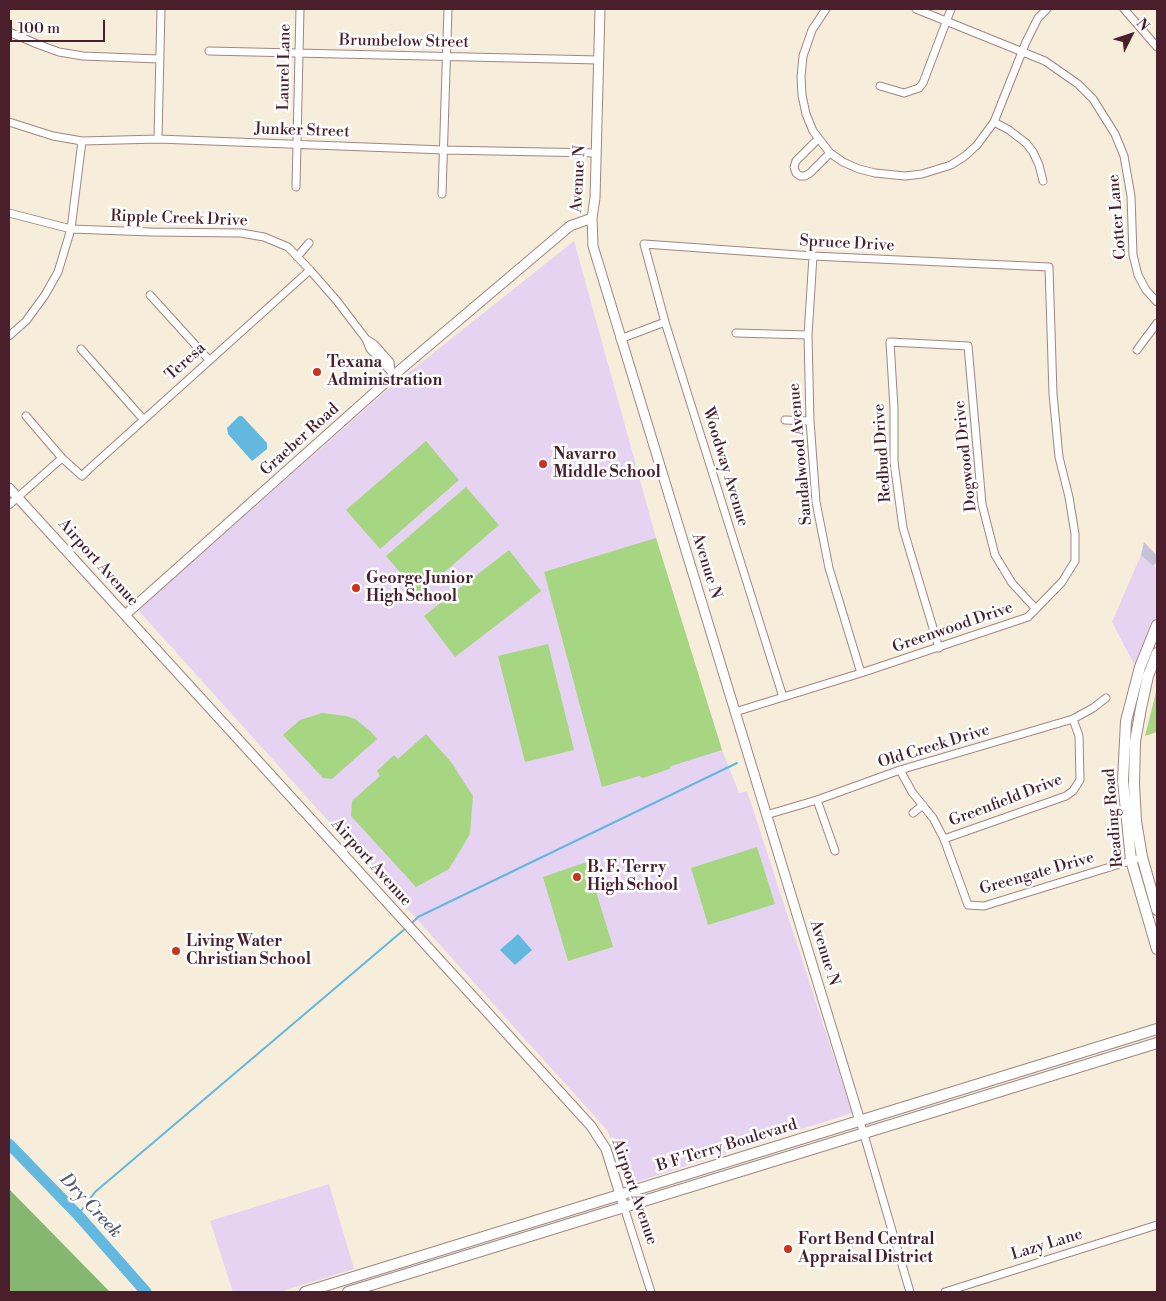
<!DOCTYPE html>
<style>
body{margin:0}
#map{position:relative;width:1166px;height:1301px;overflow:hidden;background:#f6eddb;font-family:"Libre Bodoni",serif}
canvas{display:block}
.frame{position:absolute;inset:0;border:10px solid #4a1f2b;pointer-events:none}
.north{position:absolute;left:1106px;top:10px;width:50px;height:50px;-webkit-text-stroke:4px #fff;paint-order:stroke;rotate:49deg;font-size:14px;font-weight:700;line-height:20px;text-align:center;color:#4a1f2b}
.north::after{content:'';display:block;margin:auto;width:18px;height:22px;background:#4a1f2b;clip-path:polygon(50% 0,100% 100%,50% 72%,0 100%)}
.scale{position:absolute;left:10px;top:20px;width:95px;height:22px;box-sizing:border-box;border:2px solid #4a1f2b;border-top:0;padding-left:6px;font-size:15px;line-height:18px;white-space:nowrap;color:#4a1f2b;-webkit-text-stroke:4px #fff;paint-order:stroke}
</style>
<div id="map">
<canvas width="1166" height="1301"></canvas>
<div class="frame"></div>
<div class="north">N</div>
<div class="scale">100 m</div>
</div>
<script>
const ctx = document.querySelector('canvas').getContext('2d');
ctx.lineJoin = 'round';
function fillPath(path, color) { ctx.fillStyle = color; ctx.fill(path, 'evenodd'); }
const shape = rows => new Path2D(rows.map(r => 'M' + r).join(''));
function trace(path, color, width, dash) { ctx.strokeStyle = color; ctx.lineWidth = width; ctx.lineCap = dash ? 'butt' : 'round'; ctx.setLineDash(dash || []); ctx.stroke(path); }
function label(font, color, halo, rows, align = 'center') {
  ctx.font = font + ' "Libre Bodoni",serif'; ctx.lineWidth = 5; ctx.setLineDash([]); ctx.textBaseline = 'middle'; ctx.strokeStyle = halo; ctx.fillStyle = color; for (const [text, x, y, turn = 0] of rows) {
    ctx.save(); ctx.translate(x, y); ctx.rotate((+turn || 0) * Math.PI / 180); ctx.textAlign = isNaN(turn) ? turn : align; if (halo) ctx.strokeText(text, 0, 0); ctx.fillText(text, 0, 0); ctx.restore();
  }
}
const built = shape([
 [574,241,656,538,722,750,739,793,747,791,852,1113,636,1182,629,1181,625,1174,607,1130,138,610,387,390],
 [1141,555,1157,569,1157,621,1135,666,1112,622],
 [329,1184,354,1269,279,1292,233,1292,210,1221]
]);
const industrial = shape([
 [1144,542,1157,556,1157,562,1153,566,1141,555]
]);
const green = shape([
 [426,441,459,480,380,549,346,510],
 [466,487,499,525,419,594,386,556],
 [656,538,722,750,671,766,669,769,643,778,639,776,602,787,544,572],
 [509,550,541,591,455,657,424,616],
 [548,644,574,750,525,762,498,656],
 [1157,688,1157,732,1145,736],
 [322,713,346,716,355,719,370,731,377,739,332,779,323,778,283,735,300,720],
 [426,734,451,762,473,796,470,834,449,869,416,887,351,816,352,801,380,776,377,771,394,755,398,759],
 [757,847,775,904,708,925,691,868],
 [587,862,613,947,568,961,543,877]
]);
const forest = shape([
 [9,1189,110,1292,10,1292,9,1291]
]);
const water = shape([
 [239,416,242,416,267,443,267,449,252,461,228,434,227,428],
 [518,934,532,950,515,965,500,950]
]);
const stream = shape([
 [410,925,418,917,737,763],
 [78,1215,95,1192,406,928]
]);
const river = shape([
 [9,1144,78,1215,146,1292]
]);
const minor = shape([
 [826,9,812,30,803,56,801,77,802,95,806,114,813,131,830,153,843,162,859,169,875,173,905,176,922,174,951,165,965,156,977,145,994,122,1026,42,1038,18,1047,9],
 [916,9,1045,61,1078,84,1093,99,1115,134,1124,156,1131,196,1133,255,1138,275,1146,290,1157,302],
 [1124,9,1157,47],
 [9,32,37,44,59,52,83,56,159,59],
 [209,51,599,60],
 [880,86,904,93,919,88,923,83,951,9],
 [9,122,53,136,82,141,158,139,444,150,596,153],
 [994,122,1009,130,1026,143,1033,152,1039,165,1043,181],
 [158,139,161,9],
 [818,139,796,161,794,167,796,173,800,176,805,176,810,173,830,153],
 [296,187,300,9],
 [442,194,448,9],
 [9,213,71,229,151,232,241,233,264,237,288,247,310,270,337,301,366,339,370,349,394,375],
 [813,256,808,335,810,421,816,502,829,568,861,673],
 [297,257,309,243],
 [150,295,209,360],
 [736,333,808,335],
 [9,336,26,321,45,295,58,272,71,229,82,141],
 [366,339,375,345,390,362,391,372],
 [620,339,665,322],
 [81,349,143,419],
 [1137,350,1157,323],
 [26,416,62,458,82,476,89,469,310,270],
 [785,420,810,421],
 [9,505,62,458],
 [939,648,903,528,894,462,894,408,890,342,968,346,982,504,995,555,1012,583,1035,608],
 [735,712,861,673,1028,617,1062,582,1075,561,1075,534,1069,497,1059,457,1053,394,1049,267,813,256,644,244,665,322,783,697],
 [900,770,912,792,933,818,944,839,968,905,984,906,1136,859],
 [817,800,835,851],
 [913,813,923,805],
 [766,815,817,800,900,770,1073,719,1093,708,1106,698],
 [944,839,1066,796,1073,791,1080,780,1079,736,1073,719],
 [860,1121,910,1292],
 [624,1207,651,1292],
 [945,1292,1157,1225]
]);
const tertiary = shape([
 [600,9,595,198,592,218,593,246,860,1121],
 [9,488,591,1126,606,1149,624,1207],
 [125,615,394,375,570,226,592,218]
]);
const secondary = shape([
 [1157,625,1140,667,1126,721,1123,781,1131,860,1157,949],
 [1157,653,1148,676,1141,708,1135,742,1134,784,1136,821,1142,857,1157,910],
 [305,1292,1157,1029],
 [348,1292,1157,1043]
]);
const markers = [
 [317,372,5,"#c8321e"],
 [543,464,5,"#c8321e"],
 [356,588,5,"#c8321e"],
 [577,877,5,"#c8321e"],
 [176,951,5,"#c8321e"],
 [788,1249,5,"#c8321e"]
];
const streetNames = [
 ["Brumbelow Street",404,42,1],
 ["Laurel Lane",285,67,-89],
 ["Junker Street",302,131,2],
 ["Avenue N",579,179,-87],
 ["Cotter Lane",1118,217,-95],
 ["Ripple Creek Drive",179,219,2],
 ["Spruce Drive",847,244,3],
 ["Teresa",186,362,-42],
 ["Graeber Road",300,440,-42],
 ["Redbud Drive",883,453,-94],
 ["Sandalwood Avenue",801,454,-95],
 ["Dogwood Drive",966,456,-96],
 ["Woodway Avenue",725,467,73],
 ["Airport Avenue",98,563,48],
 ["Avenue N",706,566,73],
 ["Greenwood Drive",953,628,-19],
 ["Old Creek Drive",934,747,-17],
 ["Greenfield Drive",1006,801,-21],
 ["Reading Road",1114,818,-95],
 ["Airport Avenue",371,863,48],
 ["Greengate Drive",1037,874,-16],
 ["Avenue N",824,953,73],
 ["B F Terry Boulevard",727,1146,-17],
 ["Airport Avenue",634,1192,71],
 ["Lazy Lane",1047,1245,-17]
];
const poiNames = [
 ["Texana",327,363],
 ["Administration",327,381],
 ["Navarro",553,455],
 ["Middle School",553,473],
 ["George Junior",366,579],
 ["High School",366,597],
 ["B. F. Terry",587,868],
 ["High School",587,886],
 ["Living Water",186,942],
 ["Christian School",186,960],
 ["Fort Bend Central",798,1240],
 ["Appraisal District",798,1258]
];
const waterNames = [
 ["Dry Creek",90,1206,47]
];
fillPath(built, '#e5d3f1');
fillPath(industrial, '#c7c0d9');
fillPath(green, '#a7d683');
fillPath(forest, '#85b771');
fillPath(water, '#63b8df');
trace(stream, '#63b8df', 2);
trace(river, '#63b8df', 11);
trace(minor, '#a08683', 9);
trace(tertiary, '#a08683', 11);
trace(secondary, '#a08683', 12);
trace(minor, '#fff', 7);
trace(tertiary, '#fff', 9);
trace(secondary, '#fff', 10);
for (const [x, y, r, color] of markers) { const dot = new Path2D(); dot.arc(x, y, r, 0, 2 * Math.PI); ctx.fillStyle = color; ctx.fill(dot); trace(dot, '#fff', 2); }
label('16px', '#4a1f2b', '#fff', streetNames);
label('bold 16px', '#4a1f2b', '#fff', poiNames, 'left');
label('italic 18px', '#545c73', '#fff', waterNames);
</script>
